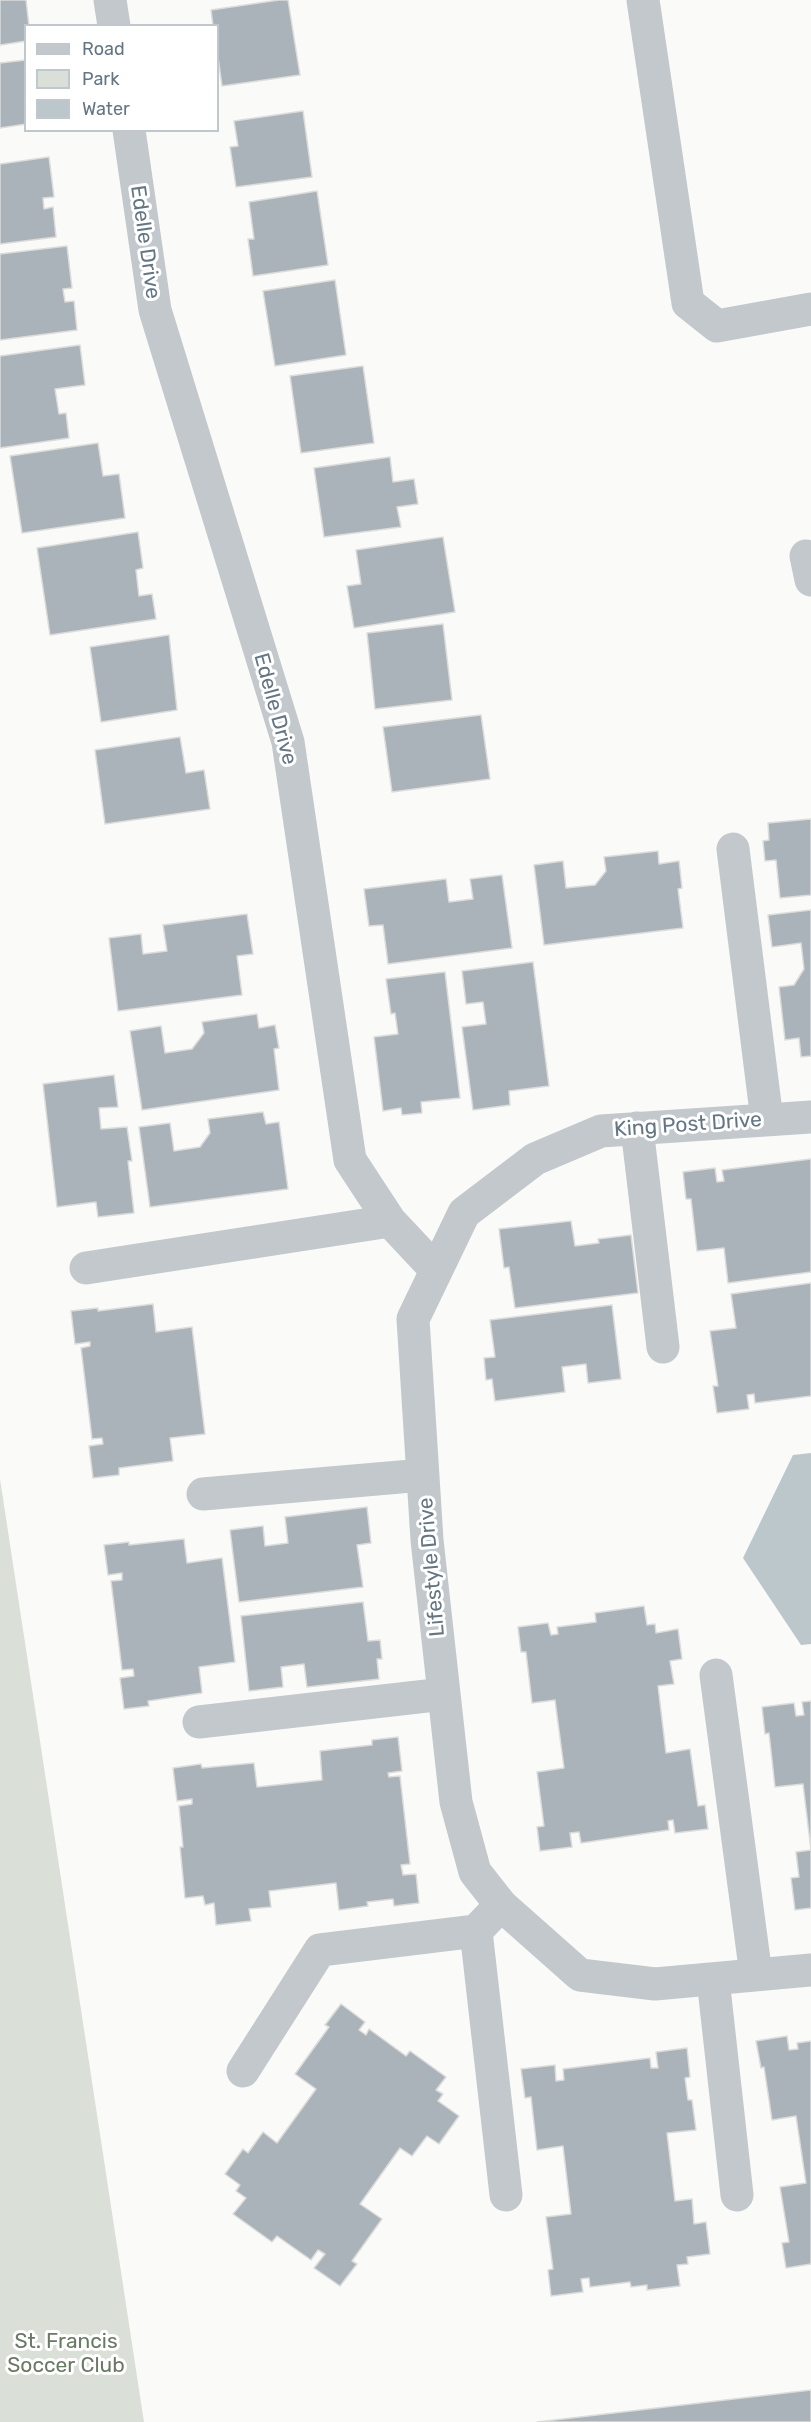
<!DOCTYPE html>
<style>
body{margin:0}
#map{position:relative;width:811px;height:2422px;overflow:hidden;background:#fafaf8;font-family:Rubik,sans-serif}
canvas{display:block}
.legend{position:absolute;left:24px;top:24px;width:195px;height:108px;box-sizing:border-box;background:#fff;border:2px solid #c1c8cd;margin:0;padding:8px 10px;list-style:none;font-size:18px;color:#657683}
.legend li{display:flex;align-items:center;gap:12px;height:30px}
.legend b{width:30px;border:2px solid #c1c8cd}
</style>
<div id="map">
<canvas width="811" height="2422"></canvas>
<ul class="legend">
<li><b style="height:8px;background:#c3c8cc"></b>Road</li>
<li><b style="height:16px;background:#dadfd7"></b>Park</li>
<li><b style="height:16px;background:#bbc7cb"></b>Water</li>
</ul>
</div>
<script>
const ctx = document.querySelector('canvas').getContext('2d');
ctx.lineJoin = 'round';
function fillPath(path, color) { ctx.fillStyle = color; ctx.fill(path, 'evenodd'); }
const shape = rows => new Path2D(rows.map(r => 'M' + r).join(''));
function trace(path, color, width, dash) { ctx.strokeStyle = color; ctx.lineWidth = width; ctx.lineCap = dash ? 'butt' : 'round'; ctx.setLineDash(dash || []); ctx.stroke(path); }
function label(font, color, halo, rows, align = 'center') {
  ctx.font = font + ' Rubik,sans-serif'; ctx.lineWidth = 6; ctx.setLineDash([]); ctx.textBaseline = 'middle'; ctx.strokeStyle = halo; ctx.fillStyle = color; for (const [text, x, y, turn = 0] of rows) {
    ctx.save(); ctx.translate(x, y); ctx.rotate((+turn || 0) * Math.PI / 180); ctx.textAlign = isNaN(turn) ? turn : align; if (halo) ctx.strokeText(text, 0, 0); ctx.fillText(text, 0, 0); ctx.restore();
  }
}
const green = shape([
 [0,1479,136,2370,144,2422,0,2422]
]);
const water = shape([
 [811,1453,811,1644,801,1645,743,1558,793,1455]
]);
const building = shape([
 [0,0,26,0,29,26,26,26,26,41,0,45,0,0],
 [279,0,288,0,300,75,222,86,218,57,218,26,213,26,211,10,279,0],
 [26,60,26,124,0,128,0,63,26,60],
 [303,111,312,177,236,187,230,147,238,146,234,121,303,111],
 [49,157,54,197,43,198,44,209,53,207,56,237,0,244,0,164,49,157],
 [317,191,328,265,253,276,248,239,254,239,249,202,317,191],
 [67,246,72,288,63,289,65,302,74,301,77,330,0,340,0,254,67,246],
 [335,280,346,355,275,366,263,291,335,280],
 [80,345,85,385,55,389,59,414,66,413,69,438,0,448,0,356,80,345],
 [363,366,374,443,301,453,290,376,363,366],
 [98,443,103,476,119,474,125,518,22,533,10,456,98,443],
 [390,457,393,482,414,479,418,504,397,507,401,527,324,537,314,468,390,457],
 [138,532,143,568,136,570,139,596,152,594,156,619,50,635,37,548,138,532],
 [443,537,455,612,354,628,347,586,361,584,356,550,443,537],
 [443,624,452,700,375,709,367,633,443,624],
 [169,635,177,710,101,722,90,647,169,635],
 [481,715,490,779,392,792,383,727,481,715],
 [180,737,186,773,204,770,210,809,105,824,95,750,180,737],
 [811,819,811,895,780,898,776,860,765,861,763,841,769,840,768,823,811,819],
 [658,851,659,864,679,861,682,888,678,889,683,928,544,945,534,865,563,861,566,888,595,885,606,871,604,857,658,851],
 [502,875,512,948,388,964,383,925,369,926,364,889,446,879,449,902,473,899,470,879,502,875],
 [811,910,811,1056,801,1057,799,1038,785,1040,779,987,794,985,804,969,801,943,772,947,768,915,811,910],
 [247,914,253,954,237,956,242,995,118,1011,109,938,141,934,143,954,167,951,163,925,247,914],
 [533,962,549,1086,509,1091,510,1105,473,1110,462,1027,486,1024,483,1002,466,1004,462,971,533,962],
 [445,972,460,1098,421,1102,422,1113,402,1115,401,1108,383,1111,374,1037,398,1034,395,1013,391,1014,386,979,445,972],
 [257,1014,259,1028,275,1025,279,1048,274,1049,279,1090,142,1110,130,1031,161,1026,165,1053,192,1049,204,1033,202,1022,257,1014],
 [114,1075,118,1107,99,1108,101,1129,127,1127,132,1161,128,1161,134,1213,98,1217,96,1202,57,1207,43,1084,114,1075],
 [263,1112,266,1124,279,1122,288,1189,150,1207,139,1127,170,1123,174,1151,200,1147,210,1133,208,1119,263,1112],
 [811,1159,811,1272,728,1283,724,1248,697,1251,691,1199,686,1199,683,1172,715,1168,717,1182,724,1181,722,1170,811,1159],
 [571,1221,575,1246,599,1243,598,1239,631,1235,638,1293,515,1308,509,1267,504,1268,499,1229,571,1221],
 [811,1283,811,1396,755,1403,754,1394,747,1395,749,1409,717,1413,713,1386,718,1386,710,1331,736,1328,731,1294,811,1283],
 [153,1304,156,1332,192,1327,205,1434,170,1438,173,1461,119,1468,119,1475,93,1478,89,1446,103,1444,102,1438,92,1439,81,1348,90,1346,90,1342,75,1344,71,1311,98,1308,98,1311,153,1304],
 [612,1305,621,1379,588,1383,586,1364,562,1367,565,1392,495,1401,492,1379,486,1380,484,1358,495,1357,490,1320,612,1305],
 [367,1507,371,1543,357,1545,363,1587,239,1602,230,1530,263,1526,265,1546,288,1543,285,1517,367,1507],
 [184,1539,187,1563,222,1558,235,1662,199,1667,202,1693,148,1701,149,1706,124,1709,120,1678,134,1676,133,1669,122,1670,111,1581,122,1580,122,1573,108,1575,104,1545,129,1542,129,1545,184,1539],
 [363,1602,368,1641,380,1640,382,1659,377,1659,379,1679,307,1687,304,1664,281,1667,283,1687,249,1691,241,1616,363,1602],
 [644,1606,647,1625,655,1624,656,1633,678,1629,682,1659,670,1661,674,1684,658,1686,666,1753,690,1749,698,1806,705,1805,708,1829,675,1833,673,1820,668,1821,669,1830,581,1843,579,1832,570,1833,572,1847,540,1851,537,1827,544,1826,537,1772,564,1768,555,1700,532,1703,526,1652,521,1652,518,1627,548,1623,551,1635,558,1634,557,1627,596,1622,595,1613,644,1606],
 [811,1701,811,1908,795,1910,791,1878,799,1877,796,1852,811,1850,803,1784,775,1787,769,1733,765,1734,762,1707,794,1703,796,1716,804,1715,802,1702,811,1701],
 [398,1737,402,1771,388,1773,389,1777,400,1776,410,1864,401,1865,403,1875,416,1874,419,1903,394,1906,393,1899,367,1902,368,1906,339,1910,336,1883,269,1891,271,1907,249,1909,251,1921,216,1925,214,1903,205,1905,203,1896,185,1898,180,1847,183,1847,179,1806,192,1804,192,1799,177,1801,173,1768,201,1764,202,1768,254,1763,257,1787,322,1780,320,1751,372,1745,372,1740,398,1737],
 [341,2004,365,2022,359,2030,366,2035,369,2029,406,2056,410,2051,446,2077,436,2090,443,2094,438,2101,459,2116,439,2144,427,2136,412,2156,400,2148,360,2204,382,2219,352,2261,357,2264,340,2286,314,2268,325,2254,318,2250,311,2260,277,2236,272,2242,233,2214,246,2198,236,2191,240,2185,225,2174,243,2149,248,2153,263,2132,277,2143,316,2089,295,2074,329,2027,325,2025,341,2004],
 [787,2036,789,2050,798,2049,797,2043,811,2041,811,2264,786,2268,782,2243,789,2242,780,2187,806,2183,796,2116,772,2120,764,2067,761,2068,756,2041,787,2036],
 [687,2048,690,2077,685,2078,688,2100,692,2100,696,2130,667,2133,675,2201,692,2199,694,2224,706,2222,710,2254,687,2257,688,2264,677,2265,680,2286,647,2290,647,2285,631,2287,630,2282,590,2287,589,2278,581,2279,583,2292,551,2296,548,2270,553,2269,546,2217,571,2214,563,2146,537,2150,531,2097,525,2098,521,2069,555,2065,556,2081,564,2080,563,2069,650,2058,651,2068,658,2068,656,2052,687,2048],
 [811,2390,811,2422,537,2422,811,2390]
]);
const minor = shape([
 [110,0,114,26],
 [643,0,688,303,717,326,811,309],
 [129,130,155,310,288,742,350,1160,390,1221,436,1270],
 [806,556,811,580],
 [733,849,767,1120],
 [811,1117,601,1131,535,1159,464,1213,413,1319,427,1540,456,1802,475,1872,501,1905,580,1975,655,1984,811,1970],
 [637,1128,663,1347],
 [86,1268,390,1221],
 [203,1494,423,1475],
 [716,1675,756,1975],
 [199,1722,444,1694],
 [501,1905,476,1931,506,2195],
 [713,1979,737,2195],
 [243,2071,320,1950,476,1931]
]);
const streetNames = [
 ["Edelle Drive",145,242,82],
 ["Edelle Drive",275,709,75],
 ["King Post Drive",688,1125,-4],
 ["Lifestyle Drive",432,1567,-95]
];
const parkNames = [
 ["St. Francis",66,2342],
 ["Soccer Club",66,2366]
];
fillPath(green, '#dadfd7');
fillPath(water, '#bbc7cb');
fillPath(building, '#aab3b9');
trace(building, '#dcdcda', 1.5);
trace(minor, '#c3c8cc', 33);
label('21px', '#657683', '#fff', streetNames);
label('21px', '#687a64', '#fff', parkNames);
</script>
